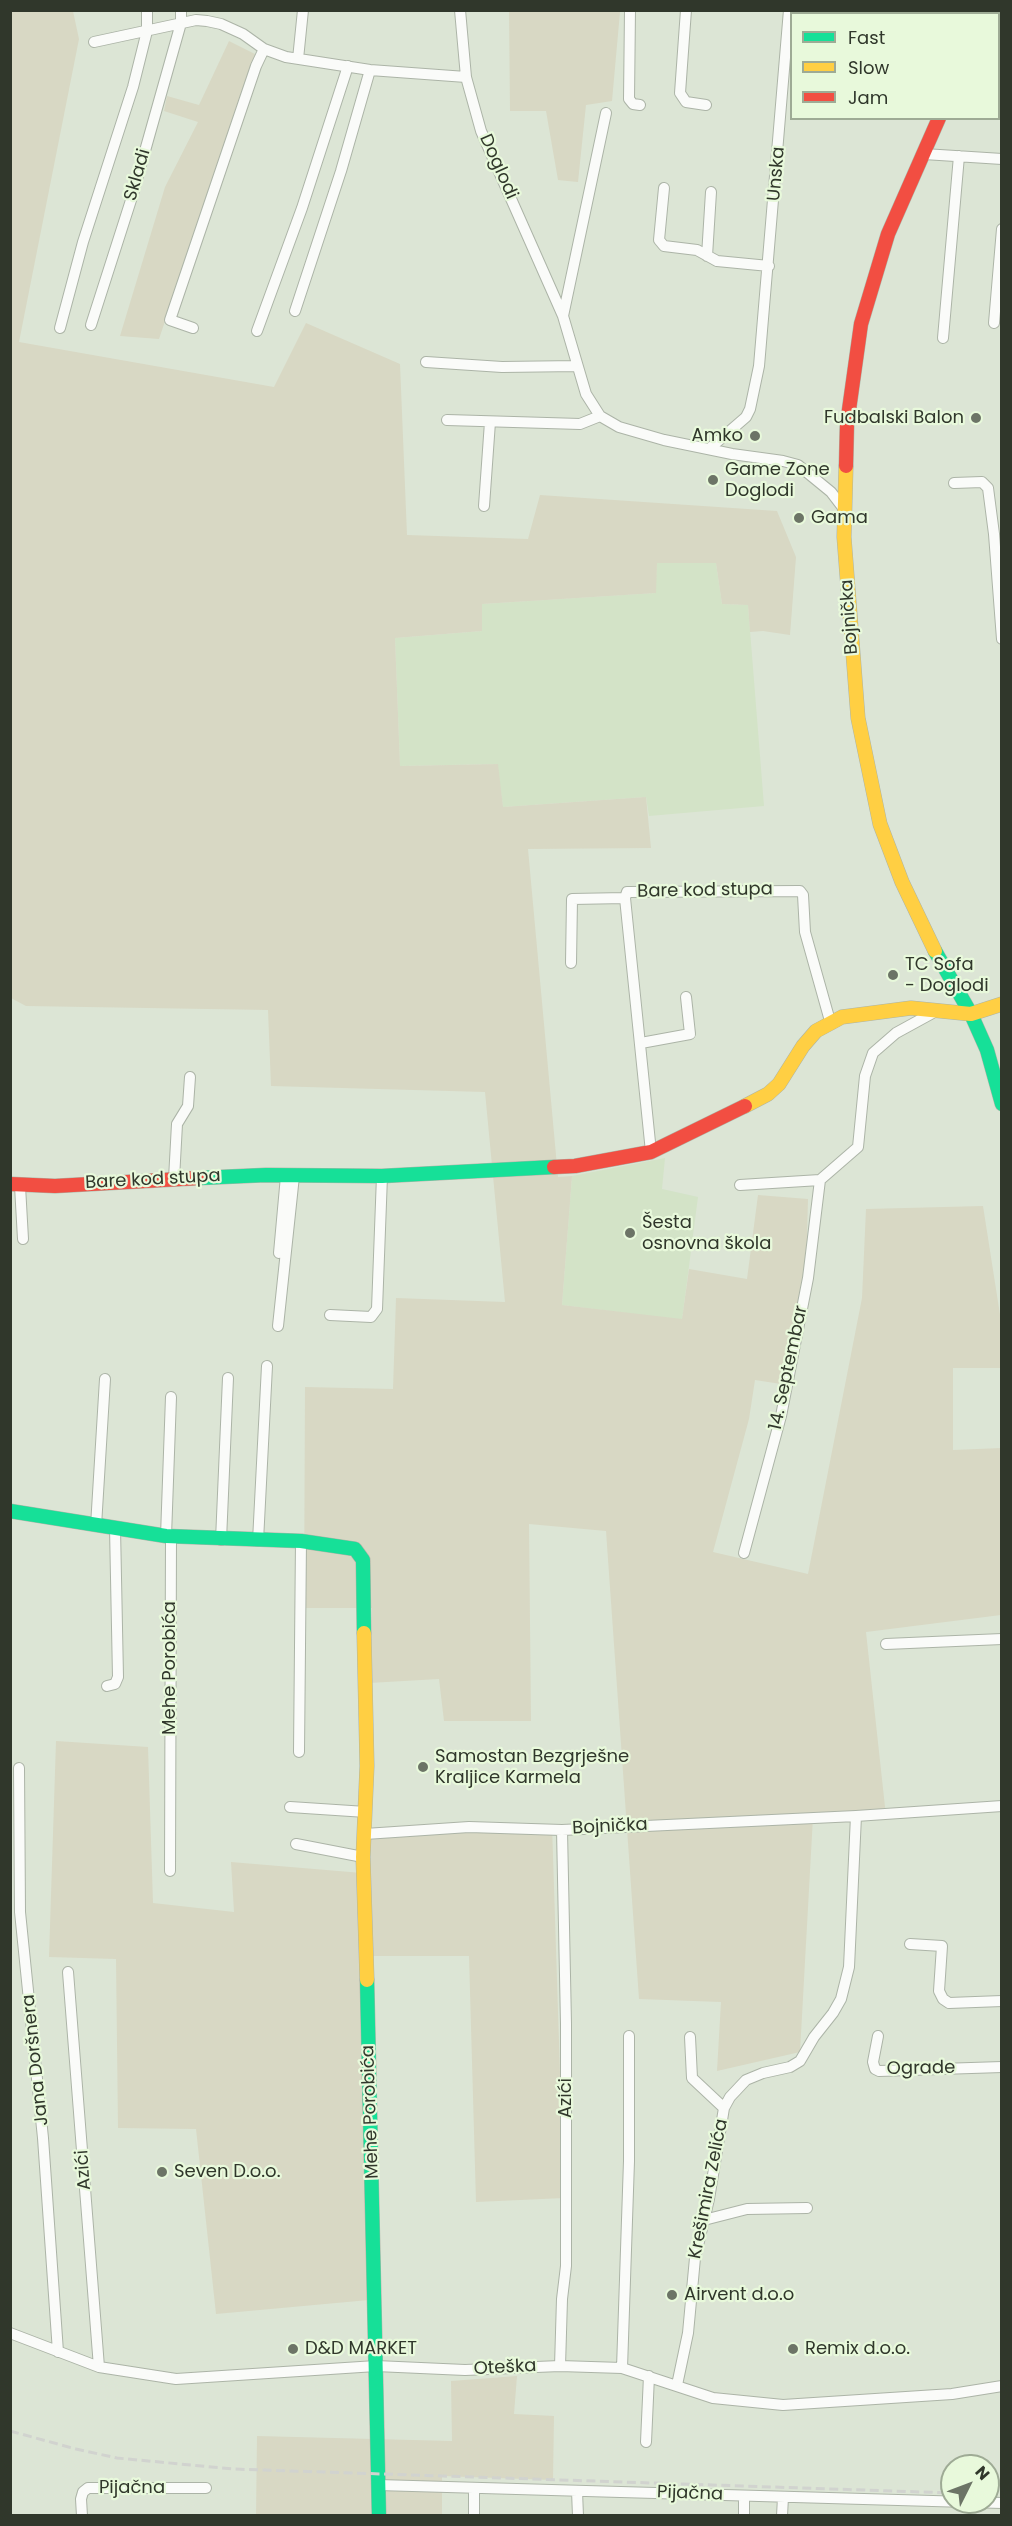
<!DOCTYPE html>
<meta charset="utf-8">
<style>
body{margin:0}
#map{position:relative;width:1012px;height:2526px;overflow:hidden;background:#dce5d5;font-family:Poppins,sans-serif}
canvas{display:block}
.frame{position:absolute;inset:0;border:12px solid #30372b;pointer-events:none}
.legend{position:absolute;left:790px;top:12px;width:210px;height:108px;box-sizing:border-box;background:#e8f9db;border:2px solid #9eab95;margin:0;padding:8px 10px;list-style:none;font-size:18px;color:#30372b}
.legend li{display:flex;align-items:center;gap:12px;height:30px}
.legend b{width:30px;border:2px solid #9eab95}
.north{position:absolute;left:940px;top:2454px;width:60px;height:60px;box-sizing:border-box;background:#e8f9db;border:2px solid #9eab95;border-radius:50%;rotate:48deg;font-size:16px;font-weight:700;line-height:24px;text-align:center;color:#30372b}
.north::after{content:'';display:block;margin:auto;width:21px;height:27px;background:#6c7466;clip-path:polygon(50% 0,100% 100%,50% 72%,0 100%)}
</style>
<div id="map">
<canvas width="1012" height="2526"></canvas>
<div class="frame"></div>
<ul class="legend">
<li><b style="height:8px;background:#16e098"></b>Fast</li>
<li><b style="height:8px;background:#ffcf43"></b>Slow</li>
<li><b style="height:8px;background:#f24e42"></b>Jam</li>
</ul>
<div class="north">N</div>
</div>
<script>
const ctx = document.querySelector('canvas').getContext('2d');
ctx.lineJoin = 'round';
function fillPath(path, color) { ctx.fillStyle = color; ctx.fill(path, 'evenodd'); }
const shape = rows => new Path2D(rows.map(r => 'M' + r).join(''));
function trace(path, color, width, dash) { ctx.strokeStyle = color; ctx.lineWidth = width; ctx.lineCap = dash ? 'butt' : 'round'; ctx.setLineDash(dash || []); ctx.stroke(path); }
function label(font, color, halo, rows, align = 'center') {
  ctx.font = font + ' Poppins,sans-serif'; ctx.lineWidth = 4.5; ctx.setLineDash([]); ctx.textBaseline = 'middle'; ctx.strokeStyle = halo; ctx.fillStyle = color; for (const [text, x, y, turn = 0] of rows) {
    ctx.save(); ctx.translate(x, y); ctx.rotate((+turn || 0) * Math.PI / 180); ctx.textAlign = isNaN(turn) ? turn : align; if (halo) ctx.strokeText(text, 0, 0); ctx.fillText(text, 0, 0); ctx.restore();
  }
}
const built = shape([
 [657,563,716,563,722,604,748,605,764,806,649,816,646,797,503,807,497,764,400,766,395,638,482,631,482,604,655,593],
 [665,1158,662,1189,698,1197,682,1320,562,1305,572,1176]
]);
const green = shape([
 [610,10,620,12,612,101,586,105,578,182,558,180,546,111,510,111,509,11],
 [10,11,73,11,79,39,19,342,274,387,306,323,400,364,407,535,528,539,540,495,777,511,796,557,790,635,763,631,750,632,748,605,722,604,716,563,657,563,656,593,482,604,482,631,395,638,400,766,498,764,503,807,646,797,651,848,528,849,558,1177,572,1176,562,1305,682,1319,689,1269,747,1279,758,1195,808,1199,806,1272,781,1384,755,1380,749,1419,713,1552,808,1574,862,1298,866,1209,983,1206,1001,1321,1001,1368,953,1368,953,1450,1001,1448,1001,1615,866,1632,886,1816,813,1817,800,2052,717,2071,721,2002,639,1999,606,1531,529,1524,531,1721,444,1721,439,1679,369,1683,372,1608,304,1608,305,1387,393,1389,396,1298,505,1302,485,1092,271,1086,268,1010,26,1006,11,998],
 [229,41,255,54,159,339,120,336,165,187,198,122,164,111,167,96,199,105],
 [56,1741,148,1747,153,1903,234,1912,231,1862,362,1873,365,1832,552,1825,564,2198,476,2202,469,1956,366,1956,369,2300,216,2314,196,2129,118,2128,116,1959,49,1957],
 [517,2376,514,2414,554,2416,553,2480,442,2476,442,2515,256,2516,257,2436,452,2441,451,2381]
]);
const street = shape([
 [460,10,466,77,481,131,563,316,586,394,600,416,619,427,664,440,732,454,783,461,798,465,831,492,844,509],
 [630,10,629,99,633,104,640,105],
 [686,10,680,93,686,102,706,105],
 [94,42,196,20,207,21,221,24,243,34,264,49,286,57,370,70,466,77],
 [298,59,303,10],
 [924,154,1002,159],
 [664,188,659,240,664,246,697,250,717,261,769,266],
 [707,256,711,192],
 [295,311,341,171,370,70],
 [563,316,606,113],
 [994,323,1002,229],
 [91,325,132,197,181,23,181,10],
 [60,328,83,242,133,87,147,31,147,10],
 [193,328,170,320,256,66,264,49],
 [257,331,302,208,348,66],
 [943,338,959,156],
 [426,362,502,367,577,366],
 [447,420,580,424,600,416],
 [709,449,746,417,750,409,759,366,789,10],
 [954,483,982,482,988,488,994,534,1002,639],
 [484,506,490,422],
 [571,963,572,899,625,898],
 [641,1043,690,1034,686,997],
 [651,1152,625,898,627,892,800,891,803,895,805,932,830,1021],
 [174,1179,177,1124,188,1106,190,1077],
 [740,1185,820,1180],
 [20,1186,23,1239],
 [279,1253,286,1176],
 [330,1315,371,1317,377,1309,382,1176],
 [278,1326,294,1176],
 [96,1526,105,1379],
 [166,1536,171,1397],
 [221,1540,228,1378],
 [258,1541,267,1366],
 [744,1553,781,1416,808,1278,820,1180,858,1147,865,1076,873,1053,896,1033,938,1010],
 [886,1644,1002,1639],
 [107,1686,115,1684,118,1677,115,1528],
 [299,1752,301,1541],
 [19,1768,20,1912,43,2138,58,2352],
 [290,1807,366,1812],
 [365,1834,469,1827,562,1830,856,1816,1002,1806],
 [296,1844,363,1857],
 [170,1871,171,1536],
 [910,1944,942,1946,939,1991,943,1999,949,2003,1002,2001],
 [68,1972,99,2367],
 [878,2036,873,2062,875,2069,879,2071,1002,2067],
 [690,2037,692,2078,724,2108],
 [704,2220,747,2209,807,2208],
 [10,2333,99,2367,176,2379,376,2366,465,2370,560,2366,622,2368,713,2398,783,2405,952,2394,1002,2386],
 [560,2366,562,2299,566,2266,566,2024,562,1830],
 [622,2368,629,2161,629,2036],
 [677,2385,688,2333,695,2258,709,2199,724,2108,730,2097,746,2080,763,2073,790,2067,800,2061,814,2037,833,2013,841,1999,849,1967,856,1816],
 [646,2442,649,2376],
 [378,2485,1002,2503],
 [577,2491,578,2516],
 [744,2496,744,2516],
 [82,2516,81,2499,83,2492,88,2488,206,2488],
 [474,2516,474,2488],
 [782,2516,783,2497]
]);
const fast = shape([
 [935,951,971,1014,987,1050,1002,1104],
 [199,1178,266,1175,382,1176,554,1167],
 [10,1511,166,1536,301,1541,355,1549,363,1560,364,1633],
 [367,1980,379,2516]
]);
const slow = shape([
 [846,466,844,537,858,718,880,824,902,882,935,951],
 [745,1106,768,1094,779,1084,803,1046,816,1031,842,1017,911,1008,971,1014,1002,1004],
 [364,1633,367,1766,363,1857,367,1980]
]);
const jam = shape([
 [981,14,983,10],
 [846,466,847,424,861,324,888,234,939,118],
 [554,1167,575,1166,651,1152,745,1106],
 [10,1184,55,1186,199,1178]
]);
const rail = shape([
 [10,2431,76,2449,117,2458,233,2469,952,2493],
 [988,2495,1002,2495]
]);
const markers = [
 [976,418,6,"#6c7466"],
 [755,436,6,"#6c7466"],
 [713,480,6,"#6c7466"],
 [799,518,6,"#6c7466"],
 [893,975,6,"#6c7466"],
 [630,1233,6,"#6c7466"],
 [423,1767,6,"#6c7466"],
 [162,2172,6,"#6c7466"],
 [672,2295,6,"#6c7466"],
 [293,2349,6,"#6c7466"],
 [793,2349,6,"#6c7466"]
];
const streetNames = [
 ["Doglodi",498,167,66],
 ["Unska",777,174,-85],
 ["Skladi",138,175,-74],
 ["Bojnička",850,617,-94],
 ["Bare kod stupa",705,891,-1],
 ["Bare kod stupa",153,1180,-3],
 ["14. Septembar",789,1368,-78],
 ["Mehe Porobića",170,1668,-90],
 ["Bojnička",610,1827,-3],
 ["Jana Doršnera",36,2060,-96],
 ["Ograde",921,2069,-1],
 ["Azići",566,2098,-90],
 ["Mehe Porobića",371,2112,-92],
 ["Azići",84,2170,-94],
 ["Krešimira Zelića",709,2189,-79],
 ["Oteška",505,2368,-3],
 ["Pijačna",132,2488],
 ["Pijačna",690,2494,2]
];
const poiNames = [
 ["Fudbalski Balon",964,418,"right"],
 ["Amko",743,436,"right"],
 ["Game Zone",725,470],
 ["Doglodi",725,491],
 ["Gama",811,518],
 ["TC Sofa",905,965],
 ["- Doglodi",905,986],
 ["Šesta",642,1223],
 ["osnovna škola",642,1244],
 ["Samostan Bezgrješne",435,1757],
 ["Kraljice Karmela",435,1778],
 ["Seven D.o.o.",174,2172],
 ["Airvent d.o.o",684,2295],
 ["D&D MARKET",305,2349],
 ["Remix d.o.o.",805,2349]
];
fillPath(built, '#d3e3c7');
fillPath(green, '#d8d8c4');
trace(street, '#acb4a7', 12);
trace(fast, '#acb4a7', 15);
trace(slow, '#acb4a7', 15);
trace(jam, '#acb4a7', 15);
trace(street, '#fafbf9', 10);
trace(fast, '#16e098', 14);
trace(slow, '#ffcf43', 14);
trace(jam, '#f24e42', 14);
trace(rail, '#d1d3cf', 3, [9, 4.5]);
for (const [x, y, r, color] of markers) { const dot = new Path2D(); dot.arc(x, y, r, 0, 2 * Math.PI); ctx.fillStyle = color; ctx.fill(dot); trace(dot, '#e8f9db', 2); }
label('18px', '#30372b', '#e8f9db', streetNames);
label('18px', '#30372b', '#e8f9db', poiNames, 'left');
</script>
